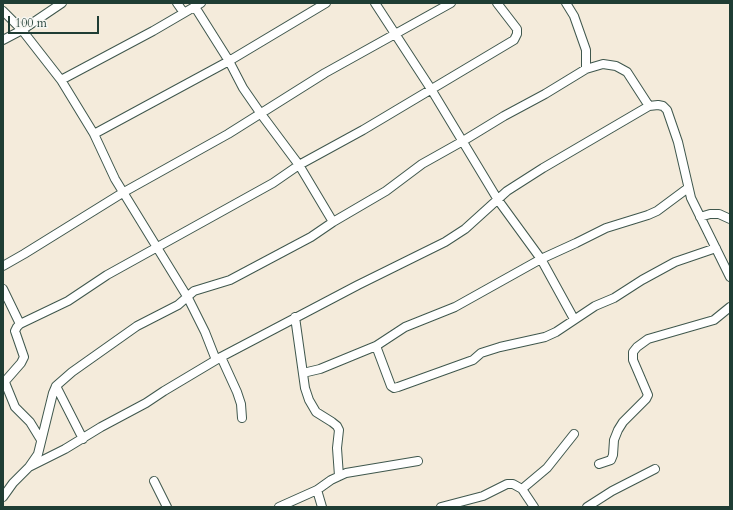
<!DOCTYPE html>
<style>
body{margin:0}
#map{position:relative;width:733px;height:510px;overflow:hidden;background:#f4ebdb;font-family:Cardo,serif}
canvas{display:block}
.frame{position:absolute;inset:0;border:4px solid #1f3d34;pointer-events:none}
.scale{position:absolute;left:8px;top:16px;width:91px;height:18px;box-sizing:border-box;border:2px solid #1f3d34;border-top:0;padding-left:5px;font-size:12px;line-height:14px;white-space:nowrap;color:#1f3d34;-webkit-text-stroke:3px #f6f6f2;paint-order:stroke}
</style>
<div id="map">
<canvas width="733" height="510"></canvas>
<div class="frame"></div>
<div class="scale">100 m</div>
</div>
<script>
const ctx = document.querySelector('canvas').getContext('2d');
ctx.lineJoin = 'round';
const shape = rows => new Path2D(rows.map(r => 'M' + r).join(''));
function trace(path, color, width, dash) { ctx.strokeStyle = color; ctx.lineWidth = width; ctx.lineCap = dash ? 'butt' : 'round'; ctx.setLineDash(dash || []); ctx.stroke(path); }
const minor = shape([
 [177,3,184,13],
 [375,3,431,89,498,200,541,259,574,319],
 [566,3,574,16,586,50,586,69],
 [195,7,229,61,243,88,261,114,299,165,333,222],
 [3,11,22,30,61,80,94,134,115,179,188,298,205,332,216,360],
 [3,40,22,30,62,3],
 [61,80,153,31,201,3],
 [94,134,229,61,326,3],
 [700,217,710,214,719,214,730,219],
 [3,266,24,254,124,192,228,134,325,73,451,3],
 [3,289,20,324],
 [295,317,305,388,309,400,316,412,332,422,337,426,339,430,337,448,339,476],
 [376,346,391,386,394,388,398,387,473,360,481,353,500,347,545,337,556,332,595,306,614,298,642,280,675,262,716,248],
 [221,357,237,392,241,404,242,418],
 [303,373,320,369,376,346,405,327,455,307,541,259,576,243,606,228,648,215,657,211,688,188],
 [56,386,83,439],
 [41,440,30,422,15,407,6,385,5,381,7,379,21,363,24,357,15,331,17,327,20,324,68,301,107,275,273,183,299,165,363,130,514,40,517,34,517,29,497,3],
 [599,464,611,460,613,455,614,440,618,430,623,422,646,399,648,395,633,360,633,352,637,347,648,339,714,320,730,307],
 [29,467,65,449,101,427,146,403,164,391,221,357,358,285,445,242,465,229,507,191,543,168,649,106,658,105,663,106,667,110,678,142,691,198,730,277],
 [154,481,167,507],
 [522,489,534,507],
 [317,490,322,507],
 [3,497,13,483,29,467,38,454,53,393,56,386,72,372,137,326,178,305,194,291,230,280,311,237,333,222,386,191,422,164,463,141,504,116,545,94,586,69,603,64,616,66,627,72,649,106],
 [279,507,317,490,331,480,346,473,418,461],
 [441,507,483,496,507,484,513,484,522,489,547,468,574,434],
 [587,507,612,491,655,469]
]);
trace(minor, '#3f574d', 10);
trace(minor, '#fff', 8);
</script>
